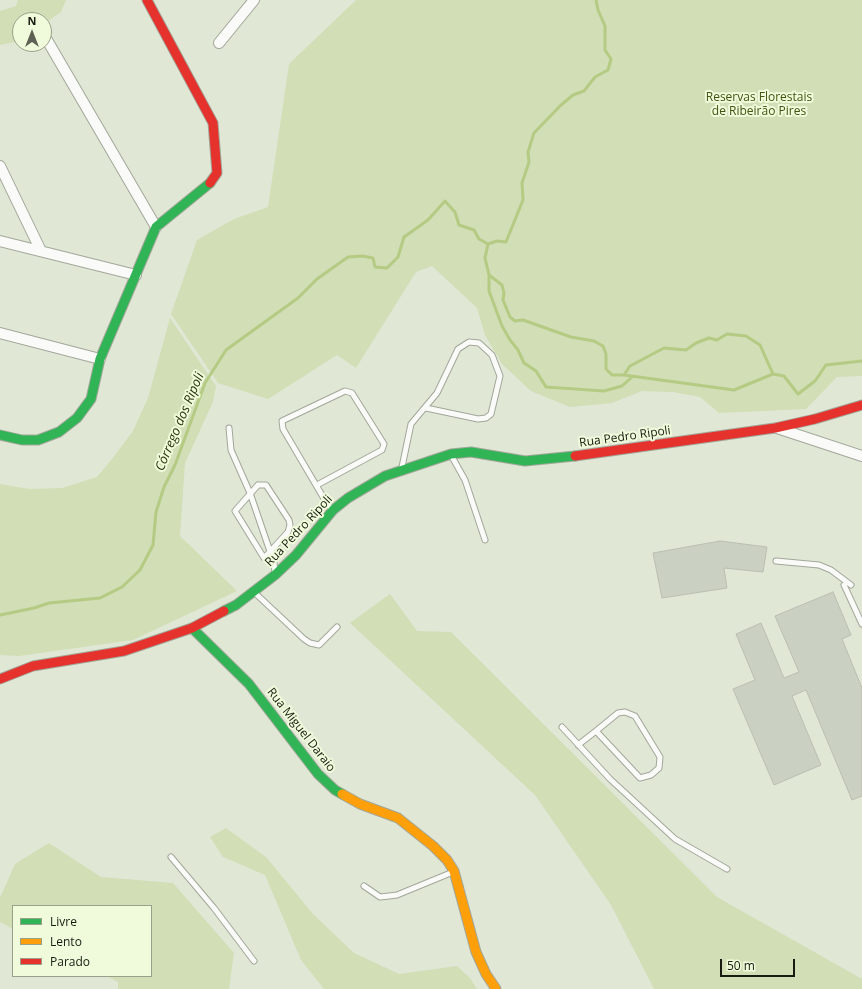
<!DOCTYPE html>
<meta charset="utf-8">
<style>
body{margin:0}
#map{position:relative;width:862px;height:989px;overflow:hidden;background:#e0e7d5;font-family:"Open Sans",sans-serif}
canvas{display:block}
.legend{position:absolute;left:12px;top:905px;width:140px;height:72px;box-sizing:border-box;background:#f0fbdb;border:1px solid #99a18a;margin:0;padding:5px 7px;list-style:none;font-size:12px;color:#171b10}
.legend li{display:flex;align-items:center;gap:8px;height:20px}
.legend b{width:20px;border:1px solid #99a18a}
.north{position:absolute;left:12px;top:12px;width:40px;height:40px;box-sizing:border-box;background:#f0fbdb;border:1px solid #99a18a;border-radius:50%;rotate:0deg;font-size:11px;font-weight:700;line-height:16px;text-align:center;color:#171b10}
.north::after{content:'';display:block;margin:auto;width:14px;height:18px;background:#5d6255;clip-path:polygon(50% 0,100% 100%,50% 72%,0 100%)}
.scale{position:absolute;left:720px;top:959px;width:75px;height:18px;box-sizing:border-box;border:2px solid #171b10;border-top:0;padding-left:5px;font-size:12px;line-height:14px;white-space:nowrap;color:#171b10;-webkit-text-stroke:3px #f0fbdb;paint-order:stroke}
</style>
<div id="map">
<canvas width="862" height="989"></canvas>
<ul class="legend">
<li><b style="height:5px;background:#30b455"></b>Livre</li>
<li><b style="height:5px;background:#ff9f0a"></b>Lento</li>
<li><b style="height:5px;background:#e5322d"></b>Parado</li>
</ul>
<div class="north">N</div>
<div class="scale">50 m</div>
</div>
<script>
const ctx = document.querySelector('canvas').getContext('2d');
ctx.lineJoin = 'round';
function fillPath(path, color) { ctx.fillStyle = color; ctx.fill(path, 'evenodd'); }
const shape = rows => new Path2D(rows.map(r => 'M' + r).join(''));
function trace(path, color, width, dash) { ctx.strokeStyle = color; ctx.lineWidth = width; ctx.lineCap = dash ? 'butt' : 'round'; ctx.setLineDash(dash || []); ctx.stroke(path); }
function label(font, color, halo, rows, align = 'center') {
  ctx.font = font + ' "Open Sans",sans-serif'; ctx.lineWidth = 4; ctx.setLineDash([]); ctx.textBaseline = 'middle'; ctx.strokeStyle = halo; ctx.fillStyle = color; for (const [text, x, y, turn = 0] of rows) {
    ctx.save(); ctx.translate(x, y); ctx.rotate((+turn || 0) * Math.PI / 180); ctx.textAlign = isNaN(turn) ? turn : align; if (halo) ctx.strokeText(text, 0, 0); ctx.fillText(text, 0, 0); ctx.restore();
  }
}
const green = shape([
 [18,0,66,0,61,12,44,24,44,20,20,20,20,41,0,45,0,11,16,6],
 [356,0,862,0,862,376,837,377,806,409,719,413,700,397,673,392,642,391,612,403,570,407,531,391,502,364,485,335,477,308,432,266,416,272,356,368,337,355,268,399,218,383,171,314,197,240,234,219,268,207,289,64],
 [170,318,216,386,213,402,185,463,180,536,237,591,133,640,19,656,0,655,0,484,29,489,62,488,97,477,112,459,133,431,148,398],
 [390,594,417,631,451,632,717,897,862,979,862,989,654,989,611,905,535,795,350,623],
 [226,828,266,857,313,914,354,953,399,974,457,966,470,978,477,989,324,989,301,960,265,875,223,857,210,837],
 [49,843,101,877,173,883,234,953,229,989,118,989,118,982,107,976,151,976,151,906,13,906,13,929,0,922,0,898,15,864]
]);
const stream = shape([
 [488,244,497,241,506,242,523,200,522,183,529,162,528,152,534,133,560,106,573,95,584,91,595,77,608,70,611,59,605,50,605,26,598,10,596,0],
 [489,275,489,291,502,326,510,340,518,350,524,363,536,371,546,387,604,391,622,386,633,376],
 [624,375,630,366,664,348,686,350,696,343,709,338,717,340,727,334,746,336,760,345,773,374],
 [0,615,34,608,49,603,100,598,122,587,140,570,153,545,156,512,164,487,175,465,205,383,226,350,298,298,317,279,348,257,362,256,373,258,375,267,387,268,398,257,404,237,428,220,445,201,455,212,459,225,474,230,479,239,488,244,485,258,489,275,502,285,504,293,503,300,510,317,515,321,523,320,571,337,594,341,603,346,606,354,606,369,612,375,624,375,734,390,773,374,784,376,798,394,815,381,826,365,862,361]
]);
const building = shape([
 [720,541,767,547,763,572,724,568,727,588,662,598,653,553,720,541],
 [833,592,851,635,842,639,862,688,862,796,852,800,806,690,792,696,821,765,774,785,733,689,755,680,736,634,761,623,784,678,799,672,775,616,833,592]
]);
const lane = shape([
 [229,428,231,450,250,493,274,563,275,572],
 [451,455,465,480,485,540],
 [402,467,411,424,437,393,458,349,469,342,479,343,492,355,500,376,491,414,486,418,478,419,426,408],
 [258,485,266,485,289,520,290,525,288,532,264,558,235,511,258,485],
 [317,485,382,450,384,444,352,393,345,391,282,421,283,429,326,502,332,510],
 [776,561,819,565,831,570,851,585],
 [844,585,862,624],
 [255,593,304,639,310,643,319,645,337,627],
 [562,727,610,779,675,839,727,869],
 [578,745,596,731,618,713,625,712,635,716,660,757,659,768,651,775,640,778,596,731],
 [171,857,214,908,254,961],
 [364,886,380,897,389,896,397,895,453,872]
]);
const street = shape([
 [47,40,156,227],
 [219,43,254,0],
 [0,166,41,251],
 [0,241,136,275],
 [0,333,100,359],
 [777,428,862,456]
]);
const fast = shape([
 [0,435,22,440,38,440,59,432,77,418,91,399,100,359,156,227,210,183],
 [224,611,236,605,275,575,296,555,333,510,348,498,385,476,451,454,471,452,525,461,575,456],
 [192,628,249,684,318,774,335,790,342,794]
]);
const slow = shape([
 [342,794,360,804,398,818,433,846,447,860,454,871,476,952,486,974,496,989]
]);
const jam = shape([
 [147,0,213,123,217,173,210,183],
 [575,456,775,428,815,419,862,405],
 [0,679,33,666,124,651,192,628,224,611]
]);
const parkNames = [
 ["Reservas Florestais",759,98],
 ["de Ribeirão Pires",759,112]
];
const streetNames = [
 ["Rua Pedro Ripoli",625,437,-8],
 ["Rua Pedro Ripoli",299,531,-47],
 ["Rua Miguel Daraio",301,730,52]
];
const waterNames = [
 ["Córrego dos Ripoli",180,422,-67]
];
fillPath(green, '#d1deb6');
trace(stream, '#b5cb84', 3);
fillPath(building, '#cad0c2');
trace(building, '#babeb1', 1);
trace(lane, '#a2a79a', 7);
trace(street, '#a2a79a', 12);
trace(fast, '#a2a79a', 11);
trace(slow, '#a2a79a', 11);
trace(jam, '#a2a79a', 11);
trace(lane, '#fafbf9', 5);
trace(street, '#fafbf9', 10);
trace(fast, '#30b455', 9);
trace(slow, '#ff9f0a', 9);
trace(jam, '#e5322d', 9);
label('12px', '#42540f', '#f0fbdb', parkNames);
label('12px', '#171b10', '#f0fbdb', streetNames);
label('italic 13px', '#28320a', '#f0fbdb', waterNames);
</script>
